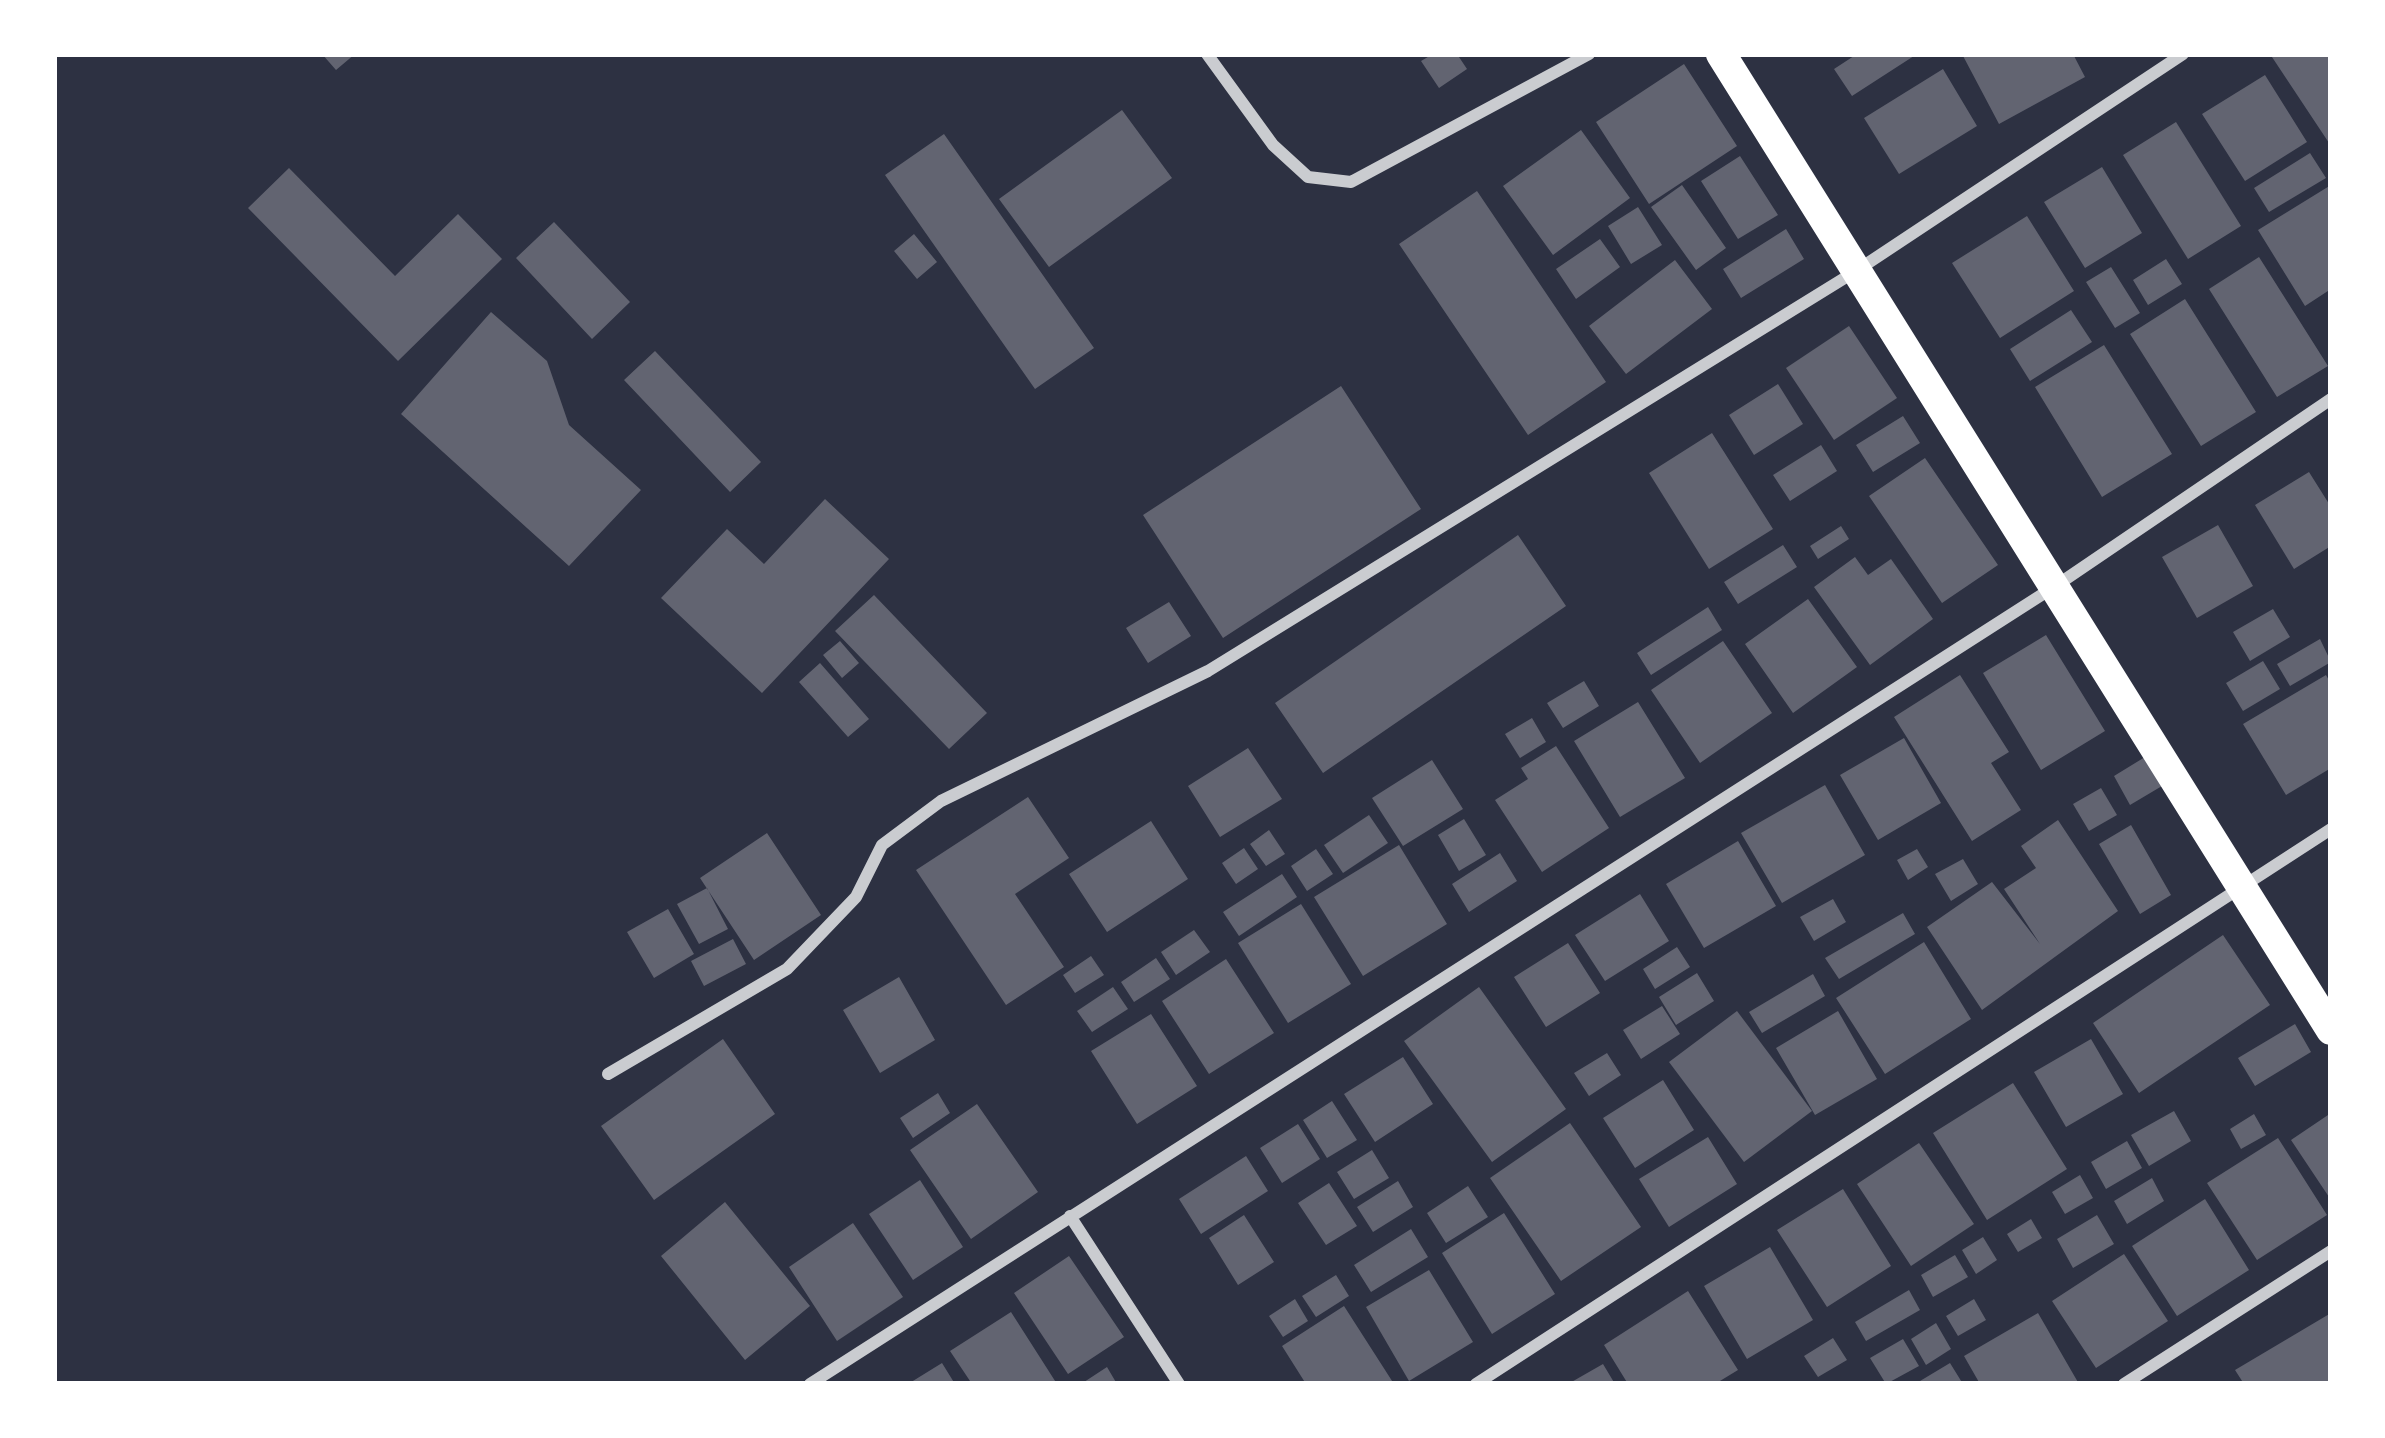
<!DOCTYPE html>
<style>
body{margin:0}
#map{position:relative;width:2385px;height:1438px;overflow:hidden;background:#2d3142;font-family:"Asap Condensed",sans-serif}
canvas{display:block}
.frame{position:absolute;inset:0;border:57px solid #fff;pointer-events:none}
</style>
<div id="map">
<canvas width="2385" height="1438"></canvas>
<div class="frame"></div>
</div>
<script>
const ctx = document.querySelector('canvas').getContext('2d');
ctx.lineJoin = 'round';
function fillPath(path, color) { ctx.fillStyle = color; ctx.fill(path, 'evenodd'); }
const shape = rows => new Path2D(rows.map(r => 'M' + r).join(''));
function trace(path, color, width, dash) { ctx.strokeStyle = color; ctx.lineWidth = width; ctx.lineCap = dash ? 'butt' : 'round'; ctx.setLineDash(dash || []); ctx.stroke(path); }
const building = shape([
 [322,54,355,54,336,70],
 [1433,54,1457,54,1467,69,1439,88,1421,61],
 [1857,54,1917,54,1852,96,1834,69],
 [1962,54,2073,54,2085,77,1999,124],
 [2270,54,2331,54,2331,146],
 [1684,64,1737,146,1649,204,1596,122],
 [1943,69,1977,126,1899,174,1864,118],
 [2265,75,2307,142,2245,181,2202,114],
 [1122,110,1172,178,1049,267,999,199],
 [2176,122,2241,226,2188,259,2123,155],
 [1581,130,1630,198,1553,255,1503,186],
 [944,134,1094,348,1035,389,885,175],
 [2310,153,2326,178,2269,212,2254,188],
 [1740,156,1778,215,1738,239,1701,181],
 [2102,167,2142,233,2085,268,2044,202],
 [289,168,395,276,458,214,502,259,398,361,248,208],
 [1682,185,1726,248,1696,270,1651,207],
 [2331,185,2331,289,2305,306,2258,230],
 [1477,191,1606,382,1528,435,1399,244],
 [1638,207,1662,245,1631,264,1608,226],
 [2027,216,2074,291,2000,338,1952,263],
 [554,222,630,302,592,339,516,258],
 [1786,229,1804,259,1741,298,1723,269],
 [914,234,937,262,917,279,894,251],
 [1600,239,1620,267,1576,299,1556,269],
 [2259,257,2328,366,2277,397,2209,289],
 [2166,259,2182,284,2148,305,2133,280],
 [1675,260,1712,309,1626,374,1589,326],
 [2111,267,2140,313,2115,328,2086,282],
 [2185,299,2256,412,2201,446,2130,334],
 [2071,310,2092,342,2030,381,2010,349],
 [491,312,547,361,569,425,641,490,569,566,401,414],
 [1849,326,1897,398,1834,440,1786,368],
 [2104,345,2172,454,2102,497,2035,387],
 [655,351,761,462,730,492,624,380],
 [1778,384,1803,424,1754,455,1729,415],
 [1341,386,1421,509,1223,638,1143,515],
 [1903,416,1920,443,1873,472,1856,445],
 [1712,433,1773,529,1709,569,1649,473],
 [1821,445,1837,471,1790,501,1773,475],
 [1925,458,1998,565,1942,603,1869,496],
 [2309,472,2331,507,2331,546,2294,569,2255,505],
 [825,499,889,559,762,693,661,598,727,529,764,564],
 [2218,525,2253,586,2197,618,2162,557],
 [1841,526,1849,539,1818,559,1810,546],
 [1518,535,1566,606,1323,773,1275,703],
 [1783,545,1797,567,1738,604,1724,582],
 [1855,557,1868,575,1891,559,1933,619,1870,665,1814,587],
 [874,595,987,713,949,749,835,631],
 [1808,599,1857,667,1793,713,1745,644],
 [1169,602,1191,636,1148,663,1126,628],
 [1708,607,1722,630,1651,675,1637,653],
 [2273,609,2290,637,2250,661,2233,632],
 [2046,635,2105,731,2041,770,1983,673],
 [2320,639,2331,662,2290,686,2277,664],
 [840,641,859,663,842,678,823,655],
 [1723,641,1772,713,1700,763,1651,690],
 [2263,661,2280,689,2243,711,2226,683],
 [820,663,869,719,848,737,799,682],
 [1960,675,2009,752,1991,763,2021,810,1972,841,1894,717],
 [2326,675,2331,684,2331,768,2286,795,2243,724],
 [1584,681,1599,706,1563,728,1547,703],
 [1638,702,1685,778,1620,817,1574,741],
 [1532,718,1546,742,1520,758,1505,734],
 [1904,738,1941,803,1878,840,1840,775],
 [1556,746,1609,828,1542,872,1495,800,1528,779,1521,768],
 [1248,748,1282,799,1220,837,1188,786],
 [2145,757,2162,786,2130,805,2114,776],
 [1432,760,1463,809,1403,846,1372,798],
 [1825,785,1865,855,1782,903,1741,833],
 [2101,788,2117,815,2089,831,2073,804],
 [1028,797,1069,858,1015,894,1064,967,1006,1005,916,870],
 [1369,815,1388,843,1343,873,1324,845],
 [1464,819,1486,855,1459,871,1438,835],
 [2058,820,2118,911,1982,1010,1927,927,1992,882,2040,944,2004,889,2036,868,2021,846],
 [1151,821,1188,879,1107,932,1069,874],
 [2131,825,2171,895,2140,914,2099,844],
 [1269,830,1285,854,1266,866,1250,844],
 [767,833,821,915,754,960,700,878],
 [1738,841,1776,906,1704,948,1666,884],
 [1399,845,1447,924,1363,976,1314,897],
 [1244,848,1258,869,1236,884,1222,863],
 [1316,849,1333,874,1307,891,1291,866],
 [1917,849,1928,867,1908,880,1897,860],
 [1500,853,1517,881,1469,912,1452,884],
 [1963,859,1978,884,1951,901,1935,874],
 [1282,874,1297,897,1239,936,1223,912],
 [707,888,728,929,699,944,677,904],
 [1640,894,1669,941,1605,981,1575,935],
 [1833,899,1846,922,1814,941,1800,917],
 [1301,904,1351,984,1288,1023,1238,943],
 [668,909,694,954,654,978,627,932],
 [1903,913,1915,934,1839,979,1825,958],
 [1194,930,1210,952,1176,975,1161,952],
 [2223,935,2270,1005,2139,1093,2093,1023],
 [733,939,746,964,704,986,691,961],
 [1924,942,1971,1019,1885,1074,1836,998],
 [1568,943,1600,993,1546,1027,1514,977],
 [1677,947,1690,967,1655,989,1643,969],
 [1091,956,1104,975,1075,993,1063,975],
 [1156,958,1170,979,1134,1002,1121,982],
 [1226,959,1274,1033,1209,1074,1162,1001],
 [1697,973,1714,1001,1676,1025,1659,997],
 [1813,974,1825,996,1762,1033,1749,1012],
 [899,977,935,1040,880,1073,843,1010],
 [1113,987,1128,1009,1092,1032,1077,1011],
 [1479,987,1566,1109,1492,1162,1404,1041],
 [1662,1006,1680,1034,1641,1059,1623,1030],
 [1737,1011,1812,1111,1744,1162,1669,1062],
 [1838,1011,1877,1079,1815,1115,1776,1048],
 [1151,1014,1197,1086,1137,1124,1091,1051],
 [2295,1024,2311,1052,2255,1086,2238,1058],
 [723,1039,775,1114,654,1200,601,1126],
 [2091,1039,2123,1094,2066,1127,2034,1072],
 [1607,1053,1621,1075,1589,1096,1574,1073],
 [1403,1057,1433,1104,1375,1142,1344,1094],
 [1663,1080,1694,1130,1635,1168,1603,1118],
 [2013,1083,2067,1169,1987,1220,1933,1133],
 [938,1093,950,1113,913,1138,900,1118],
 [1332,1101,1357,1140,1327,1158,1303,1120],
 [977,1104,1038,1192,971,1239,910,1150],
 [2174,1111,2191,1141,2149,1166,2131,1135],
 [2331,1113,2331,1200,2291,1140],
 [2254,1114,2266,1135,2241,1149,2230,1129],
 [1570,1123,1641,1227,1561,1281,1490,1178],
 [1298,1124,1320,1159,1282,1183,1260,1148],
 [1708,1137,1737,1184,1669,1227,1639,1179],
 [2278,1138,2327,1215,2257,1260,2207,1183],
 [2127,1141,2142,1168,2106,1189,2091,1162],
 [1919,1143,1974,1224,1911,1266,1857,1184],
 [1372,1150,1389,1178,1354,1199,1337,1172],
 [1246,1156,1268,1191,1201,1234,1179,1199],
 [2080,1175,2093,1198,2065,1214,2052,1192],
 [2152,1178,2164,1201,2127,1224,2114,1201],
 [920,1180,963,1247,913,1280,869,1214],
 [1398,1181,1413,1207,1373,1232,1357,1207],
 [1329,1183,1357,1226,1326,1245,1298,1203],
 [1468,1186,1488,1217,1446,1243,1427,1213],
 [1843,1189,1891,1266,1827,1307,1777,1230],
 [2205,1199,2249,1270,2177,1316,2132,1246],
 [725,1202,810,1306,745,1360,661,1256],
 [1504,1213,1555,1294,1492,1334,1442,1253],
 [1244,1215,1274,1262,1238,1285,1209,1238],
 [2097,1215,2114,1244,2073,1268,2057,1239],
 [2031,1219,2042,1238,2018,1252,2007,1234],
 [853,1223,903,1297,837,1341,789,1267],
 [1411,1229,1428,1257,1371,1292,1354,1265],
 [1983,1237,1997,1260,1976,1274,1962,1250],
 [1770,1247,1813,1320,1747,1359,1704,1286],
 [2124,1254,2168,1321,2096,1368,2052,1301],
 [1955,1255,1968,1277,1933,1297,1921,1275],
 [1069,1256,1124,1337,1068,1374,1014,1293],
 [1429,1270,1473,1342,1409,1381,1366,1307],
 [1336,1275,1349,1296,1316,1317,1302,1296],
 [1909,1290,1920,1310,1866,1341,1855,1322],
 [1688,1291,1738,1370,1715,1384,1628,1384,1604,1345],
 [1295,1299,1308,1321,1283,1337,1269,1316],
 [1974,1299,1986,1320,1958,1336,1946,1316],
 [1344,1306,1394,1384,1306,1384,1282,1346],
 [1011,1312,1057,1384,972,1384,950,1351],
 [2038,1313,2079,1384,1980,1384,1964,1356],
 [2331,1313,2331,1384,2244,1384,2235,1370],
 [1936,1323,1951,1349,1926,1365,1911,1339],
 [1833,1338,1847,1360,1818,1377,1804,1356],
 [1903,1339,1919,1366,1886,1384,1870,1358],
 [942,1363,955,1384,908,1384],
 [1950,1363,1963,1384,1915,1384],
 [1603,1364,1615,1384,1568,1384],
 [1107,1367,1117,1384,1081,1384]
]);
const minor = shape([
 [1207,54,1273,145,1308,177,1351,182,1589,54],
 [608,1074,787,969,856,897,882,845,941,801,1208,671,1856,271,2183,54],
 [1070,1216,1179,1384],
 [810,1384,2057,585,2331,399],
 [1476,1384,2331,829],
 [2124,1384,2331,1251]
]);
const primary = shape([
 [1721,54,2331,1030]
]);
fillPath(building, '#626471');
trace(minor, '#caccd0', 12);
trace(primary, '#fff', 30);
</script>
